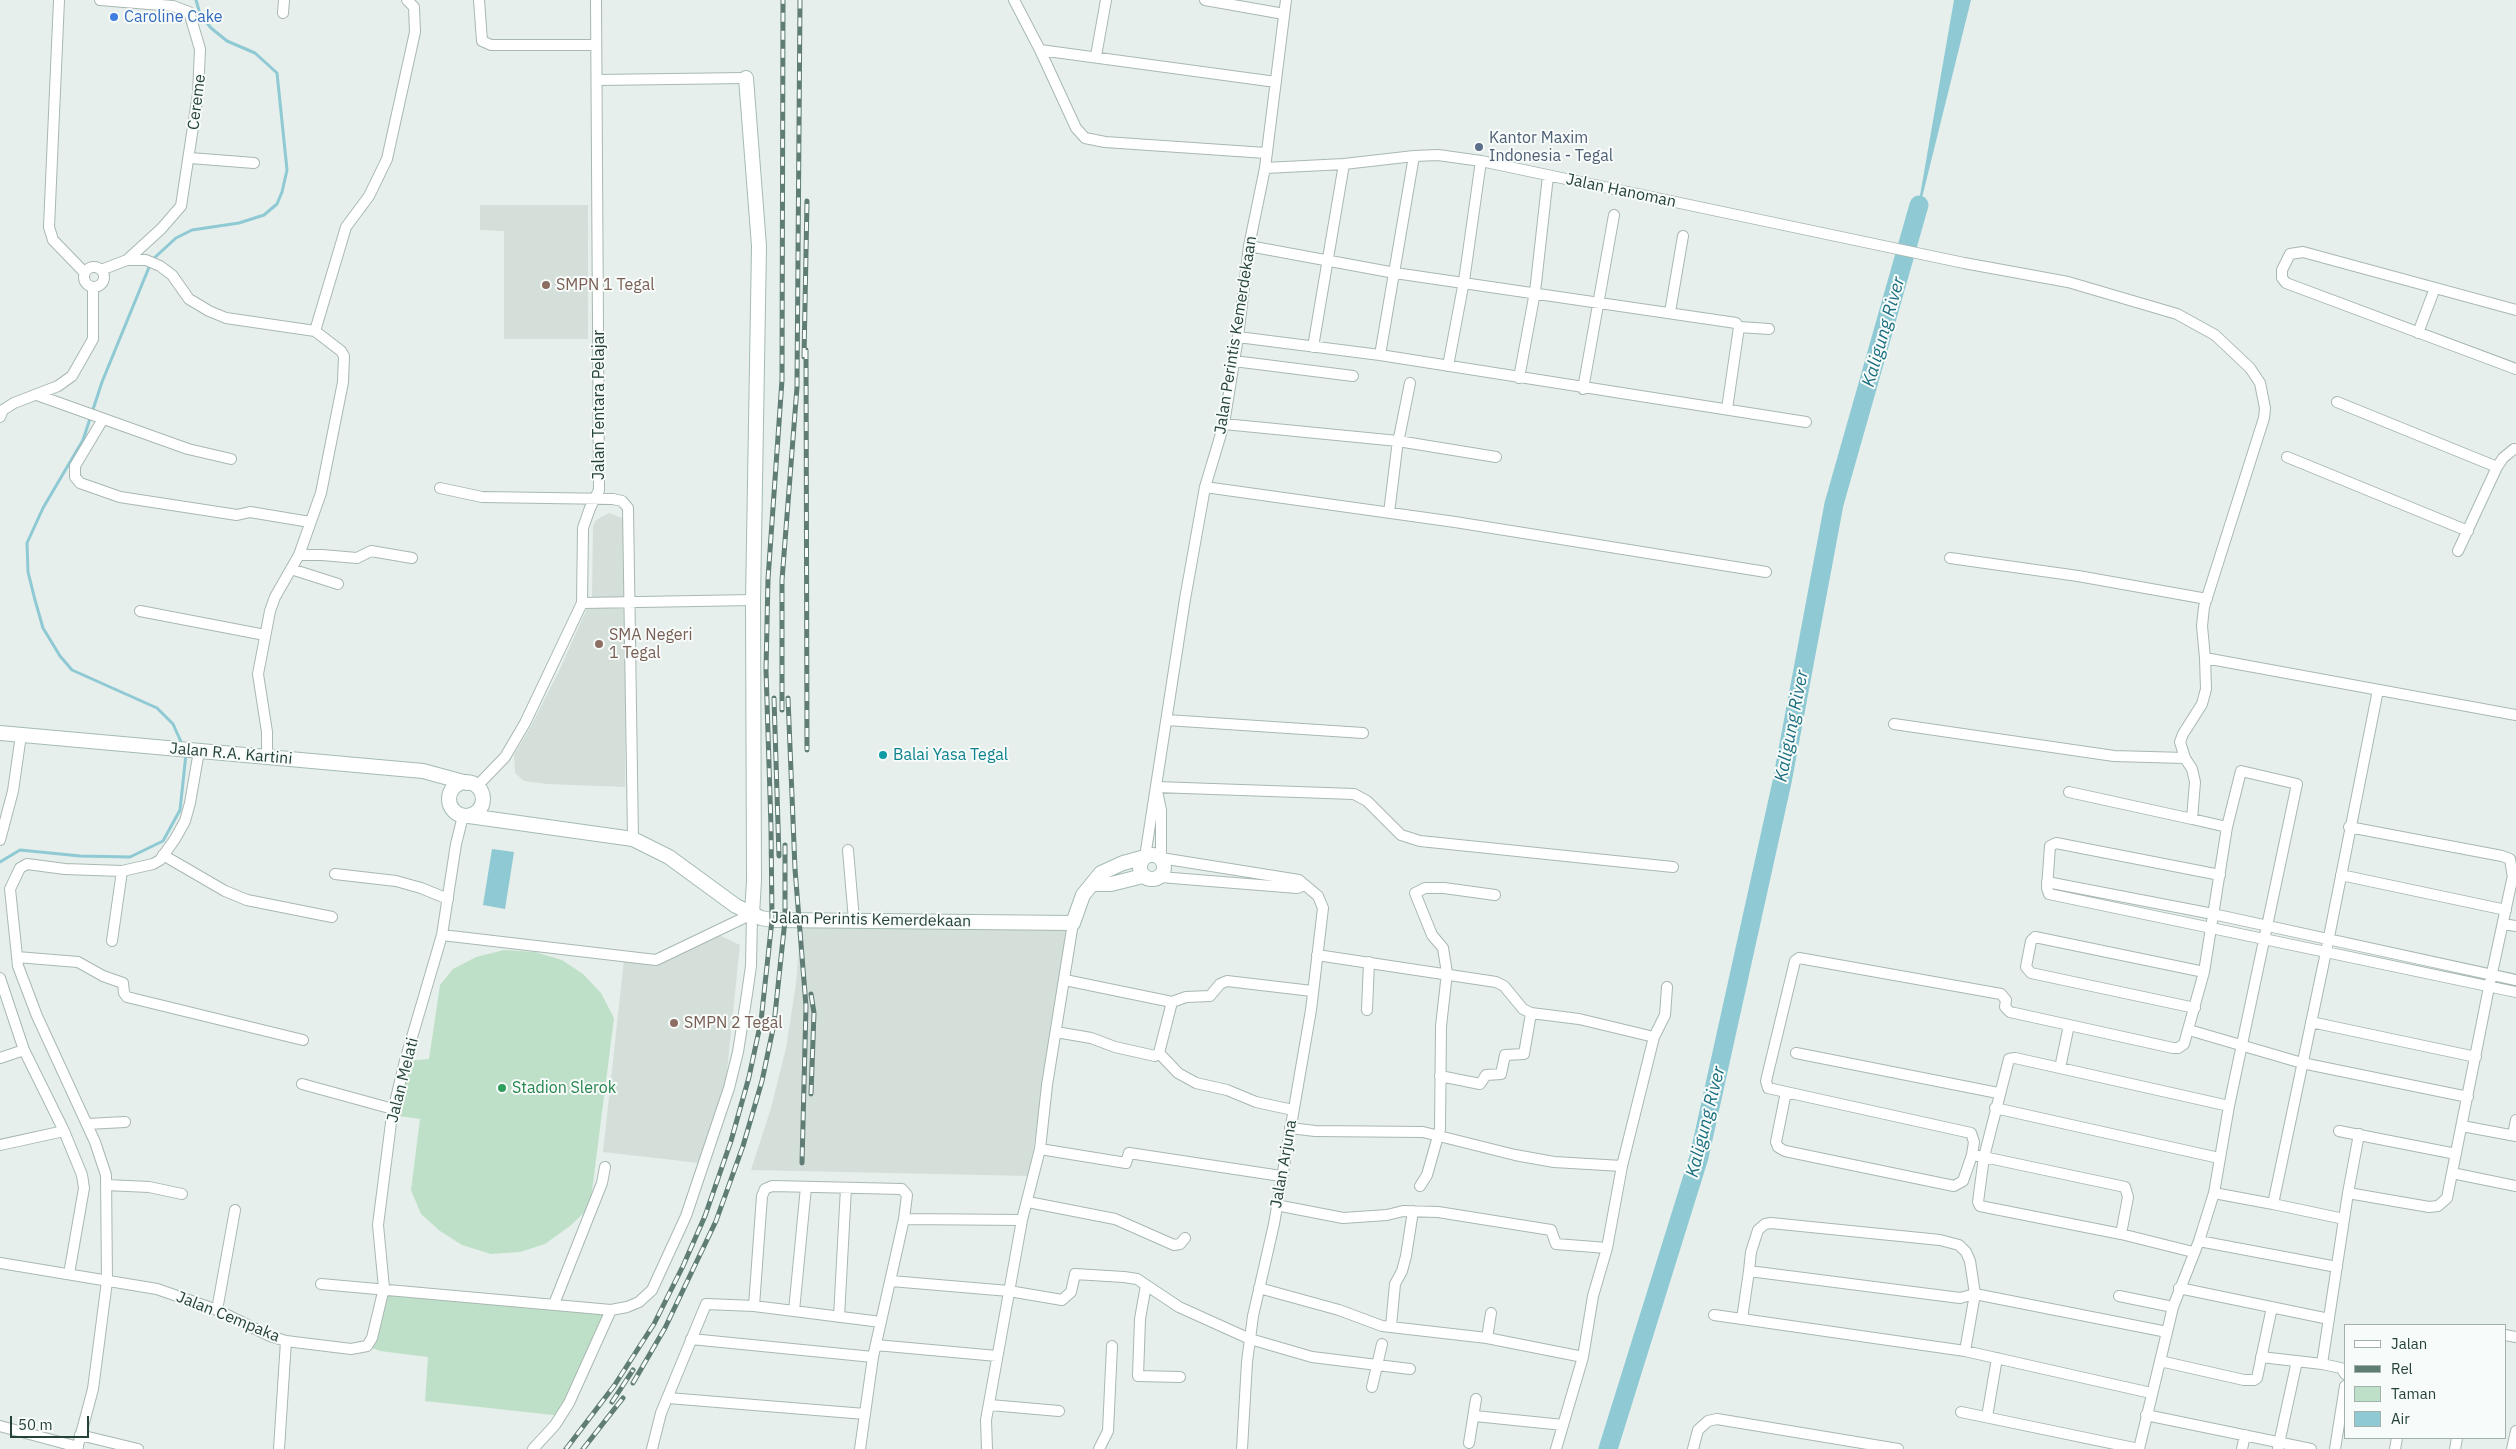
<!DOCTYPE html>
<style>
body{margin:0}
#map{position:relative;width:2516px;height:1449px;overflow:hidden;background:#e6efeb;font-family:"IBM Plex Sans",sans-serif}
canvas{display:block}
.legend{position:absolute;left:2344px;top:1324px;width:162px;height:115px;box-sizing:border-box;background:#f7fbf9;border:1px solid #a3b1ad;margin:0;padding:6px 9px;list-style:none;font-size:15px;color:#24423a}
.legend li{display:flex;align-items:center;gap:10px;height:25px}
.legend b{width:25px;border:1px solid #a3b1ad}
.scale{position:absolute;left:10px;top:1416px;width:79px;height:22px;box-sizing:border-box;border:2px solid #24423a;border-top:0;padding-left:6px;font-size:15px;line-height:18px;white-space:nowrap;color:#24423a;-webkit-text-stroke:4px #f7fbf9;paint-order:stroke}
</style>
<div id="map">
<canvas width="2516" height="1449"></canvas>
<ul class="legend">
<li><b style="height:6px;background:#fff"></b>Jalan</li>
<li><b style="height:6px;background:#5f7d75"></b>Rel</li>
<li><b style="height:14px;background:#bfe0c8"></b>Taman</li>
<li><b style="height:14px;background:#8ec9d4"></b>Air</li>
</ul>
<div class="scale">50 m</div>
</div>
<script>
const ctx = document.querySelector('canvas').getContext('2d');
ctx.lineJoin = 'round';
function fillPath(path, color) { ctx.fillStyle = color; ctx.fill(path, 'evenodd'); }
const shape = rows => new Path2D(rows.map(r => 'M' + r).join(''));
function trace(path, color, width, dash) { ctx.strokeStyle = color; ctx.lineWidth = width; ctx.lineCap = dash ? 'butt' : 'round'; ctx.setLineDash(dash || []); ctx.stroke(path); }
function label(font, color, halo, rows, align = 'center') {
  ctx.font = font + ' "IBM Plex Sans",sans-serif'; ctx.lineWidth = 4; ctx.setLineDash([]); ctx.textBaseline = 'middle'; ctx.strokeStyle = halo; ctx.fillStyle = color; for (const [text, x, y, turn = 0] of rows) {
    ctx.save(); ctx.translate(x, y); ctx.rotate((+turn || 0) * Math.PI / 180); ctx.textAlign = isNaN(turn) ? turn : align; if (halo) ctx.strokeText(text, 0, 0); ctx.fillText(text, 0, 0); ctx.restore();
  }
}
const built = shape([
 [480,205,588,205,588,339,504,339,504,231,480,230],
 [609,513,622,518,627,534,625,787,547,784,524,781,515,773,514,755,530,728,560,669,592,597,593,526,596,520],
 [801,921,1069,930,1029,1176,751,1170,771,1108,786,1048,796,984],
 [719,935,740,945,726,1080,699,1163,603,1152,624,960,656,966]
]);
const green = shape([
 [504,950,535,952,562,960,583,974,601,993,614,1018,590,1207,570,1226,545,1244,520,1252,491,1254,462,1245,440,1231,421,1214,411,1190,420,1119,392,1115,405,1061,429,1059,440,985,453,969,476,957],
 [384,1288,611,1310,562,1416,425,1401,428,1357,380,1351,367,1346]
]);
const water = shape([
 [1954,0,1971,0,1914,230],
 [492,849,514,852,505,909,483,905]
]);
const stream = shape([
 [182,744,173,724,157,708,72,670,60,656,43,628,35,600,28,572,27,543,43,508,83,440,102,382,152,260,176,238,192,230,239,223,264,215,277,204,282,192,287,170,277,73,255,53,227,41,211,28,200,14,196,0],
 [0,862,20,850,80,856,130,857,163,841,180,810,186,754]
]);
const river = shape([
 [1608,1449,1699,1157,1782,782,1834,504,1919,205]
]);
const street = shape([
 [59,0,49,227,53,240,84,272],
 [100,0,173,6,189,12,200,49,198,94,181,206,161,229,127,260],
 [479,0,482,41,491,45,596,45],
 [1014,0,1040,50,1076,128,1085,138,1105,142,1266,153],
 [1205,0,1284,14],
 [283,13,284,0],
 [1040,50,1276,82],
 [1096,56,1106,0],
 [597,80,746,78],
 [190,158,254,163],
 [1265,168,1344,164,1414,156,1438,155,1481,161,1964,263,2068,282,2177,314,2215,335,2250,368,2260,383,2265,408,2264,418,2204,607,2202,626,2205,658,2516,715],
 [1249,246,1395,273,1736,323,1739,327,1727,409],
 '84 277a10 10 0 1 1 20 0a10 10 0 1 1-20 0Z',
 [101,270,127,260,146,260,160,266,172,275,189,299,209,311,226,318,315,331],
 [2516,310,2303,252,2290,254,2282,270,2282,278,2286,283,2516,369],
 [1670,312,1683,236],
 [1739,327,1769,329],
 [2418,333,2435,288],
 [1238,337,1380,355,1806,422],
 [1313,347,1344,164],
 [1380,355,1414,156],
 [1234,361,1353,376],
 [1448,366,1464,281,1481,161],
 [1519,378,1535,292,1548,176],
 [1583,389,1614,215],
 [37,395,188,449,231,459],
 [2337,402,2497,467],
 [0,417,3,410,14,403,58,386,72,376,93,339,93,288],
 [103,419,75,466,75,477,80,483,120,497,237,515,250,512,310,522],
 [1224,424,1398,441,1496,457],
 [2287,457,2468,531],
 [1205,487,1455,522,1766,572],
 [440,488,482,497,613,499,622,501,628,508,633,839],
 [1389,513,1397,448,1410,383],
 [2458,551,2497,467,2503,458,2514,449],
 [299,555,322,555,357,558,371,551,412,558],
 [1950,558,2078,576,2207,599],
 [291,569,338,584],
 [582,603,753,600],
 [140,611,265,635],
 [2205,658,2206,689,2202,704,2183,734,2180,742,2185,758,2192,769,2195,782,2192,819,2227,827],
 [1167,720,1363,733],
 [1894,724,2114,756,2185,758],
 [267,757,267,732,258,674,270,611,275,597,299,555,321,493,343,382,344,356,341,351,315,331,346,227,369,196,387,159,415,32,414,7,407,0],
 [477,786,505,757,525,723,582,603,583,528,590,508,599,490,596,0],
 [1156,787,1354,794,1367,801,1401,835,1420,841,1673,867],
 [1157,791,1161,810,1161,858,1299,880,1318,896,1323,908,1311,1010,1274,1224,1253,1316,1247,1362,1242,1449],
 [2069,792,2192,819],
 [2349,827,2502,856,2510,859,2513,878],
 [0,840,13,791,21,735],
 [848,850,854,920],
 [163,855,225,891,247,900,332,917],
 [1145,857,1185,599,1205,487,1224,424,1238,337,1249,246,1265,168,1286,0],
 [335,874,396,881,421,888,448,899],
 [2220,875,2056,843,2050,846,2047,888,2049,894,2326,952,2378,690],
 [2341,875,2506,910],
 [1160,877,1297,888,1305,885],
 [2047,882,2213,914,2516,980],
 [2503,924,2516,926],
 [442,935,656,960,752,914],
 [112,941,122,871],
 [1317,955,1496,982,1504,986,1523,1009,1531,1013,1579,1019,1654,1037,1622,1166,1607,1248,1593,1296,1583,1357,1556,1449],
 [17,957,78,962,103,976,123,983,124,993,127,997,303,1040],
 [0,978,24,1050,64,1131,82,1175,84,1188,69,1274],
 [1065,980,1172,1002,1186,997,1210,996,1220,984,1227,981,1312,991],
 [2195,1008,2031,973,2026,967,2031,941,2035,937,2204,972],
 [1367,1010,1369,962],
 [2311,1022,2476,1057],
 [2189,1030,2302,1063,2468,1097],
 [1056,1032,1091,1038,1115,1047,1155,1056,1159,1053,1172,1002],
 [1654,1037,1665,1015,1667,987],
 [1159,1053,1178,1073,1196,1083,1227,1090,1256,1102,1293,1110],
 [1796,1053,1998,1093],
 [0,1058,24,1050],
 [2060,1068,2015,1058,2009,1059,1984,1157,2125,1187,2128,1197,2121,1234,2193,1252],
 [1440,1076,1480,1084,1486,1075,1501,1074,1505,1055,1524,1054,1531,1013],
 [302,1084,393,1109],
 [1786,1092,1768,1088,1766,1081,1795,961,1799,958,2001,994,2006,1000,2005,1007,2010,1012,2069,1025],
 [1995,1108,2219,1158],
 [87,1124,125,1122],
 [2462,1126,2516,1136],
 [1290,1128,1315,1131,1423,1132,1515,1155,1554,1162,1622,1166],
 [2339,1131,2456,1154],
 [2513,1135,2516,1120],
 [0,1145,64,1131],
 [1040,1149,1126,1163,1129,1153,1281,1176],
 [1972,1155,1963,1181,1954,1186,1785,1151,1778,1147,1776,1142,1786,1092,1971,1133,1974,1142,1972,1155,1984,1157,1978,1202,1980,1206,2121,1234],
 [2452,1173,2516,1186],
 [106,1185,149,1187,182,1194],
 [1420,1186,1427,1175,1440,1129,1441,1026,1447,973,1443,948,1432,935,1415,893,1425,888,1444,888,1495,895],
 [2214,1193,2273,1204,2326,952,2516,992],
 [2348,1193,2359,1134],
 [1028,1202,1115,1219,1174,1245,1180,1244,1185,1238],
 [2273,1204,2344,1219],
 [1276,1205,1343,1218,1387,1215,1403,1211,1438,1212,1551,1230,1556,1244,1607,1248],
 [904,1219,1022,1220],
 [2199,1241,2337,1267],
 [0,1263,157,1289,217,1310,270,1336,286,1341,351,1349,367,1346,372,1338,384,1288,378,1225,392,1115,405,1061,442,935,456,844,463,816],
 [1749,1271,1751,1252,1758,1230,1765,1224,1771,1223,1940,1240,1959,1245,1966,1252,1970,1261,1975,1294,1965,1351],
 [891,1281,1009,1291,1062,1300,1071,1292,1075,1274,1124,1277,1137,1279,1179,1307,1250,1339,1312,1357,1410,1369],
 [321,1284,611,1310,627,1307,639,1302,652,1290,686,1216,729,1088,738,1052,747,994,751,966,752,914],
 [1146,1285,1140,1319,1138,1376,1180,1377],
 [1259,1288,1339,1310,1382,1326,1487,1338,1583,1357],
 [2179,1288,2329,1319],
 [2119,1296,2173,1307],
 [554,1304,602,1183,605,1167],
 [754,1306,762,1196,765,1189,772,1186,902,1189,907,1195,904,1219,873,1357],
 [217,1310,235,1210],
 [794,1311,806,1187],
 [1714,1315,1742,1319],
 [839,1317,846,1188],
 [1391,1326,1395,1284,1402,1271,1406,1256,1413,1211],
 [2505,1335,2516,1337],
 [1487,1338,1491,1313],
 [691,1339,873,1357,860,1449],
 [876,1345,997,1356],
 [2261,1357,2322,1364],
 [2160,1361,2244,1380,2254,1380,2257,1378,2272,1307],
 [2345,1374,2341,1368,2322,1364,2348,1193,2429,1207,2438,1206,2447,1198,2489,987,2512,880,2513,878,2516,878],
 [1372,1387,1382,1344],
 [2151,1393,1965,1351,1742,1319,1749,1271,1960,1298,1975,1294,2167,1332],
 [668,1398,865,1414],
 [990,1405,1059,1411],
 [1961,1412,2139,1449,2173,1307,2199,1241,2214,1193,2229,1106,2297,784,2241,771,2227,827,2204,972,2184,1044,2178,1048,2173,1048,2069,1025,2060,1068,2229,1106],
 [2146,1415,2311,1449],
 [1475,1416,1563,1425],
 [1987,1417,1997,1358],
 [0,1426,78,1447],
 [80,1435,138,1449],
 [1469,1443,1476,1399],
 [2278,1448,2297,1361],
 [77,1449,93,1389,107,1281,106,1175,95,1142,37,1016,18,966,10,889,20,868,27,864,65,869,122,871,153,864,160,860,175,839,185,821,190,803,199,751],
 [279,1449,286,1341],
 [533,1449,555,1425,569,1403,611,1310],
 [652,1449,661,1413,706,1304,754,1306,881,1322],
 [987,1449,986,1420,1022,1220,1040,1149,1047,1085,1073,923],
 [1099,1449,1108,1431,1112,1346],
 [1693,1449,1698,1430,1708,1421,1717,1419,1898,1449],
 [2242,1449,2245,1435],
 [2335,1449,2345,1386],
 [2395,1449,2397,1438],
 [2455,1449,2457,1438],
 [2512,1449,2516,1431]
]);
const secondary = shape([
 [746,78,759,246,753,600,754,881,752,914],
 [0,733,423,771,467,783],
 '449 799a17 17 0 1 1 34 0a17 17 0 1 1-34 0Z',
 [469,816,633,839,669,857,736,906,761,918,772,920,1073,923,1083,895,1101,873,1123,863,1145,857],
 '1140 867a12 12 0 1 1 24 0a12 12 0 1 1-24 0Z',
 [1093,884,1111,884,1143,876]
]);
const rail = shape([
 [806,350,807,750],
 [804,357,807,201],
 [774,698,779,856],
 [788,698,795,869,806,1006,802,1163],
 [782,710,782,580,797,387,800,0],
 [811,1094,814,1013,811,994],
 [633,1383,665,1328,716,1221,743,1146,762,1081,774,1024,785,920,785,845],
 [612,1402,633,1370],
 [566,1449,614,1386,654,1324,683,1266,705,1216,731,1141,749,1077,761,1021,772,920,771,827,766,670,768,579,782,380,783,0],
 [583,1449,623,1398]
]);
const markers = [
 [114,17,5,"#3f7fe0"],
 [1479,147,5,"#5c6f8a"],
 [546,285,5,"#8d6e63"],
 [599,644,5,"#8d6e63"],
 [883,755,5,"#0f9aa8"],
 [674,1023,5,"#8d6e63"],
 [502,1088,5,"#2e9e5b"]
];
const shopNames = [
 ["Caroline Cake",124,17]
];
const streetNames = [
 ["Cereme",197,102,-83],
 ["Jalan Hanoman",1621,191,12],
 ["Jalan Perintis Kemerdekaan",1236,335,-81],
 ["Jalan Tentara Pelajar",599,405,-90],
 ["Jalan R.A. Kartini",231,754,5],
 ["Jalan Perintis Kemerdekaan",871,920,1],
 ["Jalan Melati",403,1080,-76],
 ["Jalan Arjuna",1284,1164,-80],
 ["Jalan Cempaka",228,1317,22]
];
const serviceNames = [
 ["Kantor Maxim",1489,138],
 ["Indonesia - Tegal",1489,156]
];
const educationNames = [
 ["SMPN 1 Tegal",556,285],
 ["SMA Negeri",609,635],
 ["1 Tegal",609,653],
 ["SMPN 2 Tegal",684,1023]
];
const cultureNames = [
 ["Balai Yasa Tegal",893,755]
];
const leisureNames = [
 ["Stadion Slerok",512,1088]
];
const waterNames = [
 ["Kaligung River",1884,332,-74],
 ["Kaligung River",1792,726,-79],
 ["Kaligung River",1706,1122,-76]
];
fillPath(built, '#d4dfda');
fillPath(green, '#bfe0c8');
fillPath(water, '#8ec9d4');
trace(stream, '#8ec9d4', 3);
trace(river, '#8ec9d4', 19);
trace(street, '#a8b8b2', 12);
trace(secondary, '#a4bbb3', 16);
trace(street, '#fff', 10);
trace(secondary, '#fff', 14);
trace(rail, '#5f7d75', 5);
trace(rail, '#f7fbf9', 3, [9]);
for (const [x, y, r, color] of markers) { const dot = new Path2D(); dot.arc(x, y, r, 0, 2 * Math.PI); ctx.fillStyle = color; ctx.fill(dot); trace(dot, '#f7fbf9', 2); }
label('16px', '#366cbe', '#f7fbf9', shopNames, 'left');
label('16px', '#24423a', '#f7fbf9', streetNames);
label('16px', '#4e5e75', '#f7fbf9', serviceNames, 'left');
label('16px', '#785e54', '#f7fbf9', educationNames, 'left');
label('16px', '#0d838f', '#f7fbf9', cultureNames, 'left');
label('16px', '#27864d', '#f7fbf9', leisureNames, 'left');
label('italic 18px', '#1c6f80', '#f7fbf9', waterNames);
</script>
